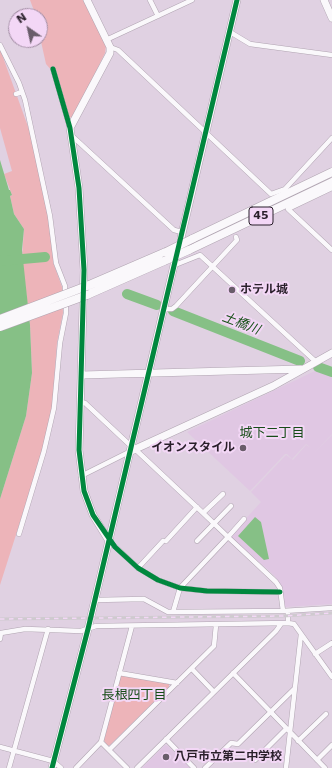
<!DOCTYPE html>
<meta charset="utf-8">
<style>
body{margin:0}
#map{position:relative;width:332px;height:768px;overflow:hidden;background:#e0d1e2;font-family:"DejaVu Sans",sans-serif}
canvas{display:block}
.north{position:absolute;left:8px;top:8px;width:40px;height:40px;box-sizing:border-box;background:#f3d7f6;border:1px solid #a28da4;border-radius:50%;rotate:326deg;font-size:11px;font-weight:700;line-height:16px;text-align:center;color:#291f2a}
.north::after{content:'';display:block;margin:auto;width:14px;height:18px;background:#695d6a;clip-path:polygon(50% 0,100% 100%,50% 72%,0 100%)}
</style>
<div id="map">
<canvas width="332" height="768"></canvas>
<div class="north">N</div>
</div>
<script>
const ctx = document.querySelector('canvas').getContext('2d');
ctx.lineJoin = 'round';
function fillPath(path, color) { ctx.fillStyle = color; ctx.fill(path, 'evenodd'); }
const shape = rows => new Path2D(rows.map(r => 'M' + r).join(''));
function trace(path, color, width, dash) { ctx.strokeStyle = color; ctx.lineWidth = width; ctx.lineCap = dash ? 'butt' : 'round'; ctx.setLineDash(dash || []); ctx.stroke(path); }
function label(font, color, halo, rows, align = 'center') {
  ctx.font = font + ' "DejaVu Sans","Noto Sans JP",sans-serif'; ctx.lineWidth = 4; ctx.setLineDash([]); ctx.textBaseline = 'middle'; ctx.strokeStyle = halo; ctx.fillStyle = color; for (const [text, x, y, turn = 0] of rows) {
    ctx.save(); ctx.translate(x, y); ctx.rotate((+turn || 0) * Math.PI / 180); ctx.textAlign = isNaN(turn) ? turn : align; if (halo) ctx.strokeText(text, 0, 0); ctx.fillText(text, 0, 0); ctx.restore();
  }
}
const built = shape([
 [317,370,332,375,332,434,315,452,332,435,332,604,284,607,282,589,275,576,230,536,261,502,251,492,286,455,293,460,306,445,311,448,306,444,292,459,287,454,285,454,250,491,187,432],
 [165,745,168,746,190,768,142,768]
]);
const green = shape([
 [30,0,84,0,106,46,105,53,73,118,69,117,56,70,52,71,46,64,40,37,40,16,36,16],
 [0,49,31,135,48,217,54,265,62,287,63,313,57,343,52,408,43,450,0,585,0,499,26,416,32,373,30,325,22,258,24,229,14,214,10,196,12,195,4,174,12,171,0,128],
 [122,675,169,684,169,687,110,745,107,746,104,740,120,677]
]);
const water = shape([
 [0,160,9,190,10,190,12,195,10,196,14,214,24,229,22,250,30,325,32,373,26,416,0,499],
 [255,517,261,522,269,559,264,560,238,536]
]);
const river = shape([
 [0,261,45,257],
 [127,294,157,305],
 [173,311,300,361],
 [318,367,332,372]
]);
const street = shape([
 [150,0,158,16],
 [230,32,250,44,332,55],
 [106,40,192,0],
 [0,45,19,83,25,100,50,216,56,263,65,286,66,313,60,343,54,408,44,451,19,534],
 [110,47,118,50,271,194,285,189,332,138],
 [53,69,70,128],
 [16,94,22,92],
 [71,135,174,230,182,232],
 [332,188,288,209,332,250],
 [175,265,200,255,315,361],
 [165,309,172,309,176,306,237,240,236,237],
 [81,402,85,403,132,447],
 [81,476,131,451,137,451,203,513,228,537,276,582,280,588,283,611,173,612,180,588,228,537,244,519],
 [203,513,223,494],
 [109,541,138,568,158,580,180,588,207,591,280,592],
 [166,541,197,507],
 [197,541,231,506],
 [138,568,163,541],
 [95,600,144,599,168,612,173,612],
 [283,611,332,608],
 [288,611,288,623],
 [0,639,1,633,25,629,81,631,96,626,288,623,294,624,332,677],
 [315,654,332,643],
 [192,669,214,692],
 [119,673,177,683],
 [233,673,325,768],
 [166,739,194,768],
 [298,741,326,714],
 [101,742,127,768],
 [0,747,53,761,61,768],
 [109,750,214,646,216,625],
 [255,760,286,729],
 [317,760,332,745],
 [9,768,48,629],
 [76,768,101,742,132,626],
 [137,768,276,631,281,624],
 [205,768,231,743,238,744,294,689],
 [286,768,301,634]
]);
const secondary = shape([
 [87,0,110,47,110,53,70,128,79,188,84,270,79,450,84,491,93,515,109,541],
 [324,0,332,18],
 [181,238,237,0],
 [82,375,301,369],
 [131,451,273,386,332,353],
 [52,768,88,629,175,261]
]);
const highway = shape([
 [192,239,332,172],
 [189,250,332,182],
 [87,286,166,252],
 [87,295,164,261]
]);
const rail = shape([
 [0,619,283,616,332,613]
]);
const highwayBridge = shape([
 [166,252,192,239],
 [164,261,189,250],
 [0,319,87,286],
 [0,327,87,295]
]);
const cycleway = shape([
 [53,69,70,128,79,188,84,270,79,450,84,491,93,515,115,547,138,568,158,580,180,588,207,591,280,592],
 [52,768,88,629,237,0]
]);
const markers = [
 [232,290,4,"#695d6a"],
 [243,448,4,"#695d6a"],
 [166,757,4,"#695d6a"]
];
const shields = [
 [261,216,24]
];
const shieldNames = [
 ["45",261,216]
];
const poiNames = [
 ["ホテル城",240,290],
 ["イオンスタイル",235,448,"right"],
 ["八戸市立第二中学校",174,757]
];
const waterNames = [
 ["土橋川",241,324,21]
];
const neighbourhoodNames = [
 ["城下二丁目",272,434],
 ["長根四丁目",134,696]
];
fillPath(built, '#e0c7e3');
fillPath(green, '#edb4b9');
fillPath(water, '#86c086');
trace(river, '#86c086', 10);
trace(street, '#b0a4b1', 5.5);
trace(secondary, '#b0a4b1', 8);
trace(highway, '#b0a4b1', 9);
trace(street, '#faf8fb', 4.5);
trace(secondary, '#faf8fb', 7);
trace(highway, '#faf8fb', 8);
trace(rail, '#cfcacf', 3);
trace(rail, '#f3d7f6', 1.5, [4.5]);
trace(highwayBridge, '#b0a4b1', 9, []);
trace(highwayBridge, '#faf8fb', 8);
trace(cycleway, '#00873e', 5);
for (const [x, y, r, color] of markers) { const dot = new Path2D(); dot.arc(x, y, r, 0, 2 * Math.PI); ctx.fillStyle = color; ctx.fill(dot); trace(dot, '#f3d7f6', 1.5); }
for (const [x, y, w] of shields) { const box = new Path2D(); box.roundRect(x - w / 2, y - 9, w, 18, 3); ctx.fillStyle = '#f3d7f6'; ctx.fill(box); trace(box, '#291f2a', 1); }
label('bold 11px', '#291f2a', null, shieldNames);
label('bold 12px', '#291f2a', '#f3d7f6', poiNames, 'left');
label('italic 13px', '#145015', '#f3d7f6', waterNames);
label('13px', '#164c17', '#f3d7f6', neighbourhoodNames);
</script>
